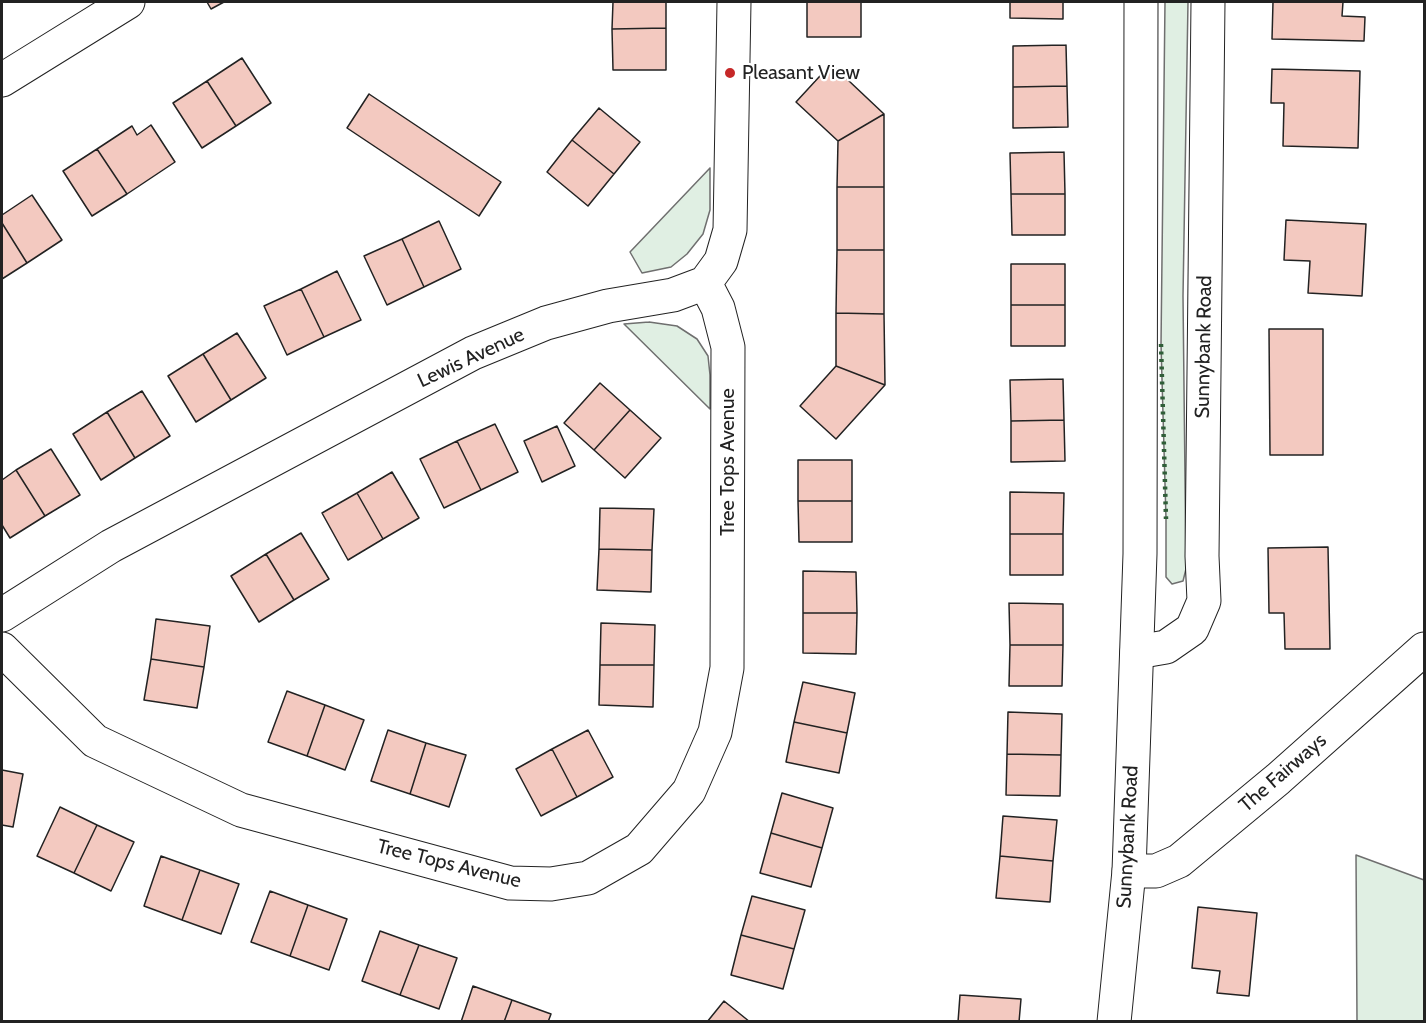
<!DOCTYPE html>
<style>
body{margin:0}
#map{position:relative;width:1426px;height:1023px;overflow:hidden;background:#fff;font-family:Cabin,sans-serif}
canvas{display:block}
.frame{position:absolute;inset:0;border:3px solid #222;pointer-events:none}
</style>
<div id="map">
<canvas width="1426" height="1023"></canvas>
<div class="frame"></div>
</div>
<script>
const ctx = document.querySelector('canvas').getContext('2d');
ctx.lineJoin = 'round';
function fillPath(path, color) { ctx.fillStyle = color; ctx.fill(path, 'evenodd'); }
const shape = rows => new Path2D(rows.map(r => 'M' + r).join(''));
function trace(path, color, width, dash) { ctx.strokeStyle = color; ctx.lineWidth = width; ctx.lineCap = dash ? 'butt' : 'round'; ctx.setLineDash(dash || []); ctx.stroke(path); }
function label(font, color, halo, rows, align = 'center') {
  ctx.font = font + ' Cabin,sans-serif'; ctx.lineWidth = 4.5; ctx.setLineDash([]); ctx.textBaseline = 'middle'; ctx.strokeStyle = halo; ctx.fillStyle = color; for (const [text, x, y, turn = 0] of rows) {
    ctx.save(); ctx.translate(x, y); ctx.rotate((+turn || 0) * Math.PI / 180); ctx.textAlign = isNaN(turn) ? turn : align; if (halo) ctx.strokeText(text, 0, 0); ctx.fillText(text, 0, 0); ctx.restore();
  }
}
const green = shape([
 [1165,2,1188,2,1183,296,1186,569,1183,581,1172,584,1166,577,1166,519,1161,344,1165,2],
 [710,168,710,210,703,234,687,254,671,267,642,273,630,252,710,168],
 [649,322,677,326,697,339,708,356,710,375,710,409,624,324,649,322],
 [1356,855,1424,880,1424,1021,1357,1021,1356,855]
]);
const building = shape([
 [207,2,224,2,211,9,207,2],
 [613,2,666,2,666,28,612,29,613,2],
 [807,2,861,2,861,37,807,37,807,2],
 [1010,2,1063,2,1063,19,1010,18,1010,2],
 [1273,2,1343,2,1342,16,1365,17,1364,41,1272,39,1273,2],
 [666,28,666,70,613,70,612,29,666,28],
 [1066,45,1067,86,1013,87,1013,46,1066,45],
 [242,58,271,103,236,126,207,81,242,58],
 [831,64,884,114,838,141,796,102,831,64],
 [1272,69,1360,71,1358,148,1283,146,1284,103,1271,103,1272,69],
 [207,81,236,126,202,148,173,103,207,81],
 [1067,86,1068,127,1013,128,1013,87,1067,86],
 [369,94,501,182,479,216,347,128,369,94],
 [599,108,640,142,614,174,572,140,599,108],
 [884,114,884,187,837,187,838,141,884,114],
 [151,125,175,162,127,194,97,149,132,126,137,135,151,125],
 [572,140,614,174,588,206,547,172,572,140],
 [97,149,127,194,92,216,63,171,97,149],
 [1064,152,1065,194,1011,194,1010,153,1064,152],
 [837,187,884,187,884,250,837,250,837,187],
 [1011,194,1065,194,1065,235,1012,235,1011,194],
 [32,195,62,240,27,263,2,223,2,215,32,195],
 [1286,220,1366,224,1362,296,1308,293,1310,261,1284,260,1286,220],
 [439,221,461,269,424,287,402,239,439,221],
 [2,223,27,263,2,279,2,223],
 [402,239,424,287,387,305,364,256,402,239],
 [837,250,884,250,884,314,836,313,837,250],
 [1011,264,1065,264,1065,305,1011,305,1011,264],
 [337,271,361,320,324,337,301,289,337,271],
 [301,289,324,337,287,355,264,306,301,289],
 [1011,305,1065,305,1065,346,1011,346,1011,305],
 [836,313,884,314,885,385,836,366,836,313],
 [1269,329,1323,329,1323,455,1270,455,1269,329],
 [237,333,266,378,231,400,203,354,237,333],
 [203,354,231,400,196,422,168,376,203,354],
 [836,366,885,385,836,439,800,406,836,366],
 [1063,379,1064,420,1011,421,1010,380,1063,379],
 [600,383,630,410,594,450,564,423,600,383],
 [142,391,170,436,135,458,107,412,142,391],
 [630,410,661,438,625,478,594,450,630,410],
 [107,412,135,458,101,480,73,434,107,412],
 [1064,420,1065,461,1011,462,1011,421,1064,420],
 [495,424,518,472,481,490,457,441,495,424],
 [557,426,575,466,542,482,524,441,557,426],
 [457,441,481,490,444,508,420,459,457,441],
 [51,449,80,495,45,516,16,470,51,449],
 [798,460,852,460,852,501,798,501,798,460],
 [16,470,45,516,10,538,2,525,2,480,16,470],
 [392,472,419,518,383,539,357,493,392,472],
 [1010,492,1064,493,1063,534,1010,534,1010,492],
 [357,493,383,539,348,560,322,513,357,493],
 [798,501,852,501,852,542,799,542,798,501],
 [600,508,654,509,652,550,599,549,600,508],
 [301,533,329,579,294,600,266,554,301,533],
 [1010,534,1063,534,1063,575,1010,575,1010,534],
 [1328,547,1330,649,1285,649,1284,613,1269,613,1268,548,1328,547],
 [599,549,652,550,651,592,597,590,599,549],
 [266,554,294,600,259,622,231,576,266,554],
 [803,571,856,572,857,613,803,613,803,571],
 [1009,603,1063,604,1063,645,1010,645,1009,603],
 [803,613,857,613,856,654,803,653,803,613],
 [156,619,210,626,204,667,151,659,156,619],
 [601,623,655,625,654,665,600,665,601,623],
 [1010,645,1063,645,1062,686,1009,686,1010,645],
 [151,659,204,667,197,708,144,700,151,659],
 [600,665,654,665,653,707,599,705,600,665],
 [803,682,855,693,847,733,794,722,803,682],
 [287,691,325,705,307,756,268,742,287,691],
 [325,705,364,720,345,770,307,756,325,705],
 [1008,712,1062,714,1061,755,1007,754,1008,712],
 [794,722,847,733,839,773,786,762,794,722],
 [388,730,426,743,410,794,371,781,388,730],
 [588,730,613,777,577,797,552,749,588,730],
 [426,743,466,755,449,807,410,794,426,743],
 [552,749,577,797,541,816,516,769,552,749],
 [1007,754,1061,755,1060,796,1006,795,1007,754],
 [2,770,23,774,13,827,2,825,2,770],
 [782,793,833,808,822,848,771,833,782,793],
 [60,807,97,825,74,873,37,856,60,807],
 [1003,816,1057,820,1053,861,1000,856,1003,816],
 [97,825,134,842,111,891,74,873,97,825],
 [771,833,822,848,811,887,760,873,771,833],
 [161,856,200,870,182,920,144,906,161,856],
 [1000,856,1053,861,1050,902,996,898,1000,856],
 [200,870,239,884,221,934,182,920,200,870],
 [270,891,308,905,290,956,251,942,270,891],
 [752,896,805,910,794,949,741,935,752,896],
 [308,905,347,919,329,970,290,956,308,905],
 [1198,907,1257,913,1249,996,1217,993,1220,971,1192,968,1198,907],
 [380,931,419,945,400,995,362,981,380,931],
 [741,935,794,949,783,989,731,975,741,935],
 [419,945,457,958,439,1009,400,995,419,945],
 [473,986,512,1000,504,1022,461,1022,473,986],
 [960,995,1021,999,1019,1022,958,1022,960,995],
 [512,1000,551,1014,548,1022,504,1022,512,1000],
 [724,1001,750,1022,707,1022,724,1001]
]);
const street = shape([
 [2,80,128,2],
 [2,615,111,546,473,353,546,323,608,306,673,295,705,283,721,261,730,230,734,2],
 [2,649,95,741,241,810,510,883,551,884,588,878,639,849,689,791,715,732,727,668,728,347,718,308,705,283],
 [1137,652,1166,647,1192,629,1204,601,1202,556,1208,2],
 [1129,871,1156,871,1179,861,1278,779,1424,649]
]);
const secondary = shape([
 [1114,1022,1129,871,1140,554,1141,2]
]);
const hedge = shape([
 [1161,344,1166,519]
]);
const markers = [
 [730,73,6,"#c62828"]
];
const poiNames = [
 ["Pleasant View",742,73]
];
const streetNames = [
 ["Sunnybank Road",1204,347,-89],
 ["Lewis Avenue",471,358,-25],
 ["Tree Tops Avenue",728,462,-90],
 ["The Fairways",1283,773,-41],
 ["Sunnybank Road",1128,837,-87],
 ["Tree Tops Avenue",449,864,14]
];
fillPath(green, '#e0efe3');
trace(green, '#6f6f6f', 1.5);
fillPath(building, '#f3c9c0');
trace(building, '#222', 1.5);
trace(street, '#222', 35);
trace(secondary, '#222', 35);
trace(street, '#fff', 33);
trace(secondary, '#fff', 33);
trace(hedge, '#2f5e38', 4.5, [3, 4.5]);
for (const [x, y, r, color] of markers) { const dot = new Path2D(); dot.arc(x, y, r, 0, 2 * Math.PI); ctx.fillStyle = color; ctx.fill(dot); trace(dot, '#fff', 2); }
label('20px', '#222', '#fff', poiNames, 'left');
label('20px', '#222', '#fff', streetNames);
</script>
